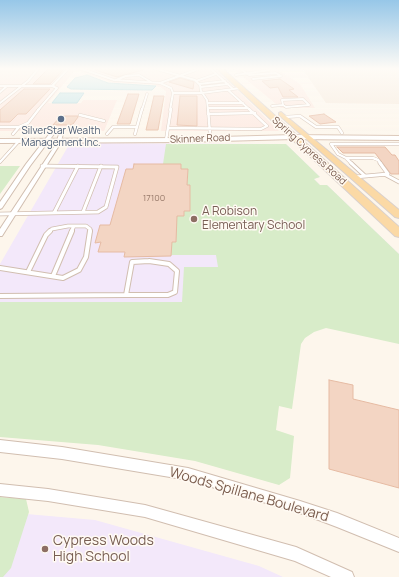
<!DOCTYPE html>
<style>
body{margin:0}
canvas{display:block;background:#fdf6ec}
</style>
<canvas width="399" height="577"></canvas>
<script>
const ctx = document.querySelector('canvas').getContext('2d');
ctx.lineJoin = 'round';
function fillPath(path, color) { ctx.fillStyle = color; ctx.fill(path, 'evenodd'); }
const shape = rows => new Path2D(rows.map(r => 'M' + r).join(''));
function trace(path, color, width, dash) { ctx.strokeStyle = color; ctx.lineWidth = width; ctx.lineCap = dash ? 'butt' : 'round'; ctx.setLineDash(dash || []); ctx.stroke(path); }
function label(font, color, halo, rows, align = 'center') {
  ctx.font = font + ' Manrope,sans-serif'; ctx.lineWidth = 3; ctx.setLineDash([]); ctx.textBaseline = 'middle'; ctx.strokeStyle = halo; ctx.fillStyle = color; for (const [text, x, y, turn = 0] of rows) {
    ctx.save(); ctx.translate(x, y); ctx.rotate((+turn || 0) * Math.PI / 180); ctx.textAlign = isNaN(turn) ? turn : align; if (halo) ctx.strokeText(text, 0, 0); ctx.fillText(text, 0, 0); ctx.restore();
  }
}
const residential = shape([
 [302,68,399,68,399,104,326,103]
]);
const commercial = shape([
 [0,68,215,68,279,131,161,131,166,91,160,87,148,84,114,83,75,70,48,103,81,103,83,100,117,100,104,131,0,131],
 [232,68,275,68,300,84,315,108,281,108]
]);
const education = shape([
 [70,143,286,144,320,177,314,179,320,185,327,185,399,254,399,344,336,311,0,302,0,264],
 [15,513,95,520,259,566,283,577,0,577]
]);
const green = shape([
 [166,144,286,144,320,177,314,179,320,185,327,185,399,254,399,344,326,328,314,332,305,338,301,344,292,409,279,406,276,430,294,436,290,478,279,485,195,461,98,445,0,437,0,302,182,302,184,267,218,267,216,255,171,255,171,216,184,216,184,211,190,211,190,185,185,185,185,180,188,180,188,170,181,169,181,164,163,164],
 [0,166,20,166,0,194],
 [0,497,26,499,29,512,11,568,3,577,0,577]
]);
const water = shape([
 [87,75,108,83,156,86,152,90,71,89,67,87,75,78,87,75],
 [60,93,84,93,77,103,52,103,60,93]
]);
const building = shape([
 [49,68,65,68,50,84,33,84,49,68],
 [95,68,143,68,143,70,117,77,95,70,95,68],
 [180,78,194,82,193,89,169,82,180,78],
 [280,79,294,89,289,90,298,97,283,97,278,87,270,88,262,81,280,79],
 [24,89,50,89,26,114,18,114,10,122,0,122,0,110,24,89],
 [128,94,139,94,130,124,117,124,128,94],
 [154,96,164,96,158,130,146,130,154,96],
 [180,96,197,96,197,126,177,125,180,96],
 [324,114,336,122,320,124,309,116,324,114],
 [62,116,78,116,78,117,73,124,70,125,53,125,59,118,62,116],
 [337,147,385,147,392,155,395,155,399,161,399,174,391,174,375,153,343,153,337,147],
 [134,164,181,164,181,169,188,169,187,185,190,185,190,211,184,211,184,216,177,216,176,242,172,242,171,256,124,257,125,252,98,252,101,242,95,243,100,225,110,225,126,169,133,169,134,164],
 [329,380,353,385,353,399,399,410,399,488,329,469,329,380]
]);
const laneFar3 = shape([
 [79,68,114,80,160,83,171,88,173,93,170,110],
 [153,68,195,80,200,85,201,91,207,100,208,110],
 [206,68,211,69,233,89],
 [240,68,247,74],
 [236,75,269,70],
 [249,75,276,73,281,76,253,79],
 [116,80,126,76,139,75,151,82],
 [196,81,216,74],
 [160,83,201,68],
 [199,84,225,81],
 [0,86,54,86],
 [201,87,228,84],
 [228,90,250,110],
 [0,92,7,86],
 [173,93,202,93,241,88],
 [303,99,309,105,286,107,283,105,282,100,303,99],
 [0,103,28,81,39,68],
 [208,103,243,103],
 [272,106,283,105],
 [208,108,248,108],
 [38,110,57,88,52,86,69,68],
 [142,110,147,94]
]);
const laneFar2 = shape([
 [208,109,210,133],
 [208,114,255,113],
 [80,115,104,121],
 [285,117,300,116,316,127,338,127,342,133],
 [0,127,19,127],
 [168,128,261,129,267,126,249,109],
 [13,134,19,127,28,123,39,109],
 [107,134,113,127,137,127],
 [135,134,142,109],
 [166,140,171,109],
 [346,158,338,154,331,144,399,144],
 [0,162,19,141],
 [352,164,346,158,373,158,378,160,381,164]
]);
const laneFar1 = shape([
 [351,163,365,176],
 [386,175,399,182],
 [355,177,388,174,380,163],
 [83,212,101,166],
 [54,213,78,166],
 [0,214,98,212,106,207,117,167,42,166],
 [49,232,52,229,68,226,86,226,90,229,90,232],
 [71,232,74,226]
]);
const lane = shape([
 [149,261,169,264,177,271,175,292,168,295,126,295,132,262,149,261],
 [0,268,63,278,79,270,86,257,90,231],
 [28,272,46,235,50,231],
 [53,276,72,231],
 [0,296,126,295]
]);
const street = shape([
 [50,133,54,134,30,166,2,208,0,209,0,202,26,164,50,133],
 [61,133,63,134,60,144,2,236,0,236,0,229,56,144,59,134,61,133],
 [0,440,62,447,188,468,300,501,337,513,399,538,399,552,337,527,300,513,188,480,62,459,0,452,0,440],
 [0,484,48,489,145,505,296,547,352,572,354,577,331,577,295,561,145,517,48,501,0,496,0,484]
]);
const secondary = shape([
 [294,135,399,136,399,140,294,139,183,142,0,143,0,139,183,138,294,135]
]);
const primary = shape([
 [216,68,222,68,399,227,399,237,395,236,216,68],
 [281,112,399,210,399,218,395,217,279,115,279,113,281,112]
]);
const markers = [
 [61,119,4,"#5c6f8a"],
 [194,219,4,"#8d6e63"],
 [45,549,4,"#8d6e63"]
];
const farNumbernames = [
 ["17100",154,198]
];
const farServicenames = [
 ["SilverStar Wealth",61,131],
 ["Management Inc.",61,143]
];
const farStreetnames = [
 ["Skinner Road",200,139,-2],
 ["Spring Cypress Road",309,151,42]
];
const educationNames = [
 ["A Robison",202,212],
 ["Elementary School",202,226]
];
const nearStreetnames = [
 ["Woods Spillane Boulevard",249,495,16]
];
const nearEducationnames = [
 ["Cypress Woods",53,541],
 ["High School",53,557]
];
fillPath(residential, '#f5e8da');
fillPath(commercial, '#fde8e0');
fillPath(education, '#f3e8fa');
fillPath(green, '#d8ecc9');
fillPath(water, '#bfe3e8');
trace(water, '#a5d3da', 1);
fillPath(building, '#f3d5c3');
trace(building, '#e6bba3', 1);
trace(laneFar3, '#d1beb0', 3);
trace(laneFar2, '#d1beb0', 3.5);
trace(laneFar1, '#d1beb0', 4.5);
trace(lane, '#d1beb0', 6);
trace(street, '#d1beb0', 2);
trace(secondary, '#d6c0b0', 2);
trace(primary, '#dad1cd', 2);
trace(laneFar3, '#fff', 2);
trace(laneFar2, '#fff', 2.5);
trace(laneFar1, '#fff', 3);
trace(lane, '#fff', 4);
fillPath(street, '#fff');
fillPath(secondary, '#fff');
fillPath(primary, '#fbd9a5');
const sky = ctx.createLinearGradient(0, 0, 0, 149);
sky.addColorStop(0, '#97c7e8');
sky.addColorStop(0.46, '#fefbf6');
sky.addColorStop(1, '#fefbf600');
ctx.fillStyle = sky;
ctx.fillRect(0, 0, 399, 149);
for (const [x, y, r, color] of markers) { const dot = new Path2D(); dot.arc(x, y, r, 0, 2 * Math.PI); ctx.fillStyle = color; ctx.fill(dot); trace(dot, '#fffaf3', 1.5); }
label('9px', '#987a6a', null, farNumbernames);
label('10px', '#4e5e75', '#fffaf3', farServicenames);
label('10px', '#7a5c4d', '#fffaf3', farStreetnames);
label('12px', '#785e54', '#fffaf3', educationNames, 'left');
label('14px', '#7a5c4d', '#fffaf3', nearStreetnames);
label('14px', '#785e54', '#fffaf3', nearEducationnames, 'left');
</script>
